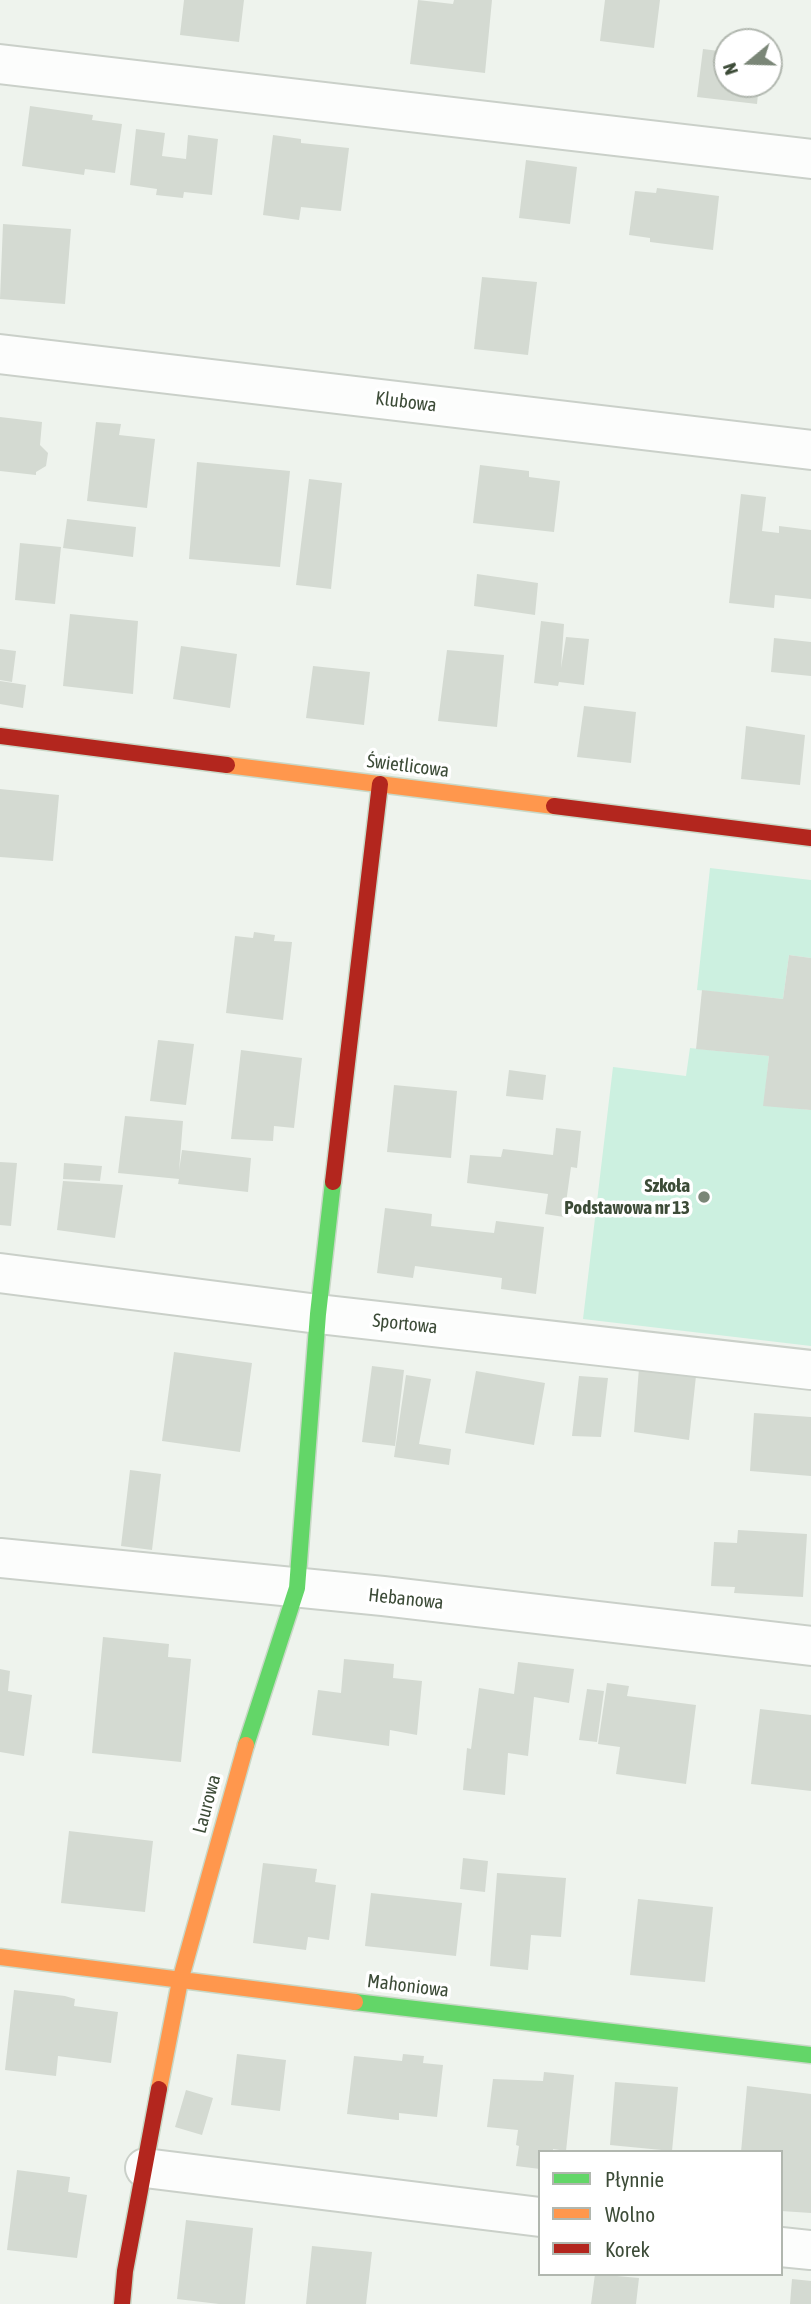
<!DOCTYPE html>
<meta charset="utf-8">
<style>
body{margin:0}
#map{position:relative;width:811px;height:2304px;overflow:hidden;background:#eef3ed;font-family:"Asap Condensed",sans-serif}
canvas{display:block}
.legend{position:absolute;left:538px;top:2150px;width:245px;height:126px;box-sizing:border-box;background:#fff;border:2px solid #b1b7af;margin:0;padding:9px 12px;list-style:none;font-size:21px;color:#3c4b37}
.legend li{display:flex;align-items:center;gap:14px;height:35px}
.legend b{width:35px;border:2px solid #b1b7af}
.north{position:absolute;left:713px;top:28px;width:70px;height:70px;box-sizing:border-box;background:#fff;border:2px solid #b1b7af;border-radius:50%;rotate:251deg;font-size:19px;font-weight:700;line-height:28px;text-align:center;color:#3c4b37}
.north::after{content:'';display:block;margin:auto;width:24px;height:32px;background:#7a8677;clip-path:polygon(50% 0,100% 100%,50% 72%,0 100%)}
</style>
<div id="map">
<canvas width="811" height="2304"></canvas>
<ul class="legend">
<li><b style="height:9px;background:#63d668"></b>Płynnie</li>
<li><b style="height:9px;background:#ff974d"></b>Wolno</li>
<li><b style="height:9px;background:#b3261e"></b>Korek</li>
</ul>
<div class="north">N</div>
</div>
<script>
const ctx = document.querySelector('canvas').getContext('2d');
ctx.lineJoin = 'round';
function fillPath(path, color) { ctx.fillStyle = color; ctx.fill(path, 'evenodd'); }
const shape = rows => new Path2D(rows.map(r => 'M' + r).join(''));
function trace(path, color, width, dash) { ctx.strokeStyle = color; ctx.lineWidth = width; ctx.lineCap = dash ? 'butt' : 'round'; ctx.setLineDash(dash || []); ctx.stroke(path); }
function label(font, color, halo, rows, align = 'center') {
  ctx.font = font + ' "Asap Condensed",sans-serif'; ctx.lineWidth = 7; ctx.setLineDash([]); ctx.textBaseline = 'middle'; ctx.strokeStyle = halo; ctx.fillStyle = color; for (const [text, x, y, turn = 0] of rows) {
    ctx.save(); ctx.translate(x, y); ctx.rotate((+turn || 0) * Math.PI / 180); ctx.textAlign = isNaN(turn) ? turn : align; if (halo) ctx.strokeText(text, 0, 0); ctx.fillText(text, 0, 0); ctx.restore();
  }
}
const green = shape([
 [710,868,811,880,811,958,789,955,783,999,697,990],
 [690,1048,769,1056,764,1105,811,1110,811,1346,583,1319,613,1067,686,1076]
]);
const building = shape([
 [184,0,244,0,239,42,180,35],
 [418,0,453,4,454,0,492,0,485,73,410,64],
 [605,0,660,0,654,48,600,41],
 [703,49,727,52,727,84,759,84,757,104,697,97],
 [30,106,93,115,92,120,122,124,115,173,85,169,84,175,22,166],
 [136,129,165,133,162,156,186,159,188,135,218,139,212,195,184,192,183,198,156,195,157,189,130,185],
 [273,135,301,139,301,143,349,148,341,211,301,207,299,220,263,215],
 [526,160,577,167,570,224,519,218],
 [657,188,719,196,713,250,650,242,650,238,629,235,635,191,656,193],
 [3,224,71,229,65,304,0,299],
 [482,277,537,282,528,355,474,349],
 [0,417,42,422,40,445,48,453,46,466,36,472,36,475,0,471],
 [96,422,121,424,119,435,155,439,147,508,87,501],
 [197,462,290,471,280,567,189,559],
 [480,465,529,471,529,477,560,481,554,532,473,523],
 [309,479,342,483,331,589,296,585],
 [741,494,766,497,762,531,779,533,779,526,811,530,811,599,775,595,774,608,729,603],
 [67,519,136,527,133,557,63,548],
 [20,543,61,547,55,604,15,600],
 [477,574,538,583,535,615,474,606],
 [70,614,138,621,133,694,63,686],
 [541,621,564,624,561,668,566,637,589,639,584,685,559,682,558,686,534,683],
 [774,638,811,642,811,676,771,672],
 [181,646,237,654,230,708,173,699],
 [0,649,16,651,12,682,0,680],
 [447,650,504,655,497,727,438,721],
 [313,666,370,672,364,725,306,718],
 [0,681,26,685,23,708,0,704],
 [584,706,636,712,631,763,577,757],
 [746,726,805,735,800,785,741,779],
 [0,789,59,795,53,861,0,857],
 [254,932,275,935,274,941,292,942,283,1020,226,1013,235,936,253,938],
 [789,955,811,958,811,1110,763,1106,769,1056,696,1049,702,990,783,999],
 [158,1040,194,1044,186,1105,150,1101],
 [241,1050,302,1058,294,1128,274,1126,273,1141,231,1139],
 [509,1070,546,1075,543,1100,506,1096],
 [394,1085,457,1091,451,1158,387,1152],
 [125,1116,183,1121,179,1171,182,1150,251,1158,248,1192,178,1184,179,1179,118,1173],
 [556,1128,581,1131,577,1168,571,1167,564,1217,545,1214,548,1194,467,1183,470,1155,501,1157,503,1149,553,1155],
 [0,1162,17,1163,11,1226,0,1225],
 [64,1163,102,1166,100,1181,63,1179],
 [63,1181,123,1185,115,1238,57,1230],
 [385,1208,432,1214,431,1226,494,1233,496,1221,544,1227,536,1294,501,1289,502,1278,415,1266,413,1278,377,1273],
 [174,1352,252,1363,240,1452,162,1441],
 [372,1366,404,1370,395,1446,362,1442],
 [639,1368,696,1376,689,1440,634,1432],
 [476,1371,545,1383,534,1445,465,1433],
 [406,1375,431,1379,419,1444,451,1449,449,1465,394,1457],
 [579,1376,608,1378,601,1437,572,1436],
 [754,1413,811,1417,811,1476,750,1471],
 [130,1470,161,1474,152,1550,121,1546],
 [738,1530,807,1534,803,1597,734,1593,735,1587,711,1586,714,1542,737,1543],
 [103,1637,169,1644,168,1657,191,1659,181,1762,92,1753],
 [344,1659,394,1664,393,1678,422,1681,417,1735,390,1730,389,1746,312,1735,318,1690,341,1693],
 [518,1662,574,1669,569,1703,534,1697,528,1756,508,1753,505,1795,463,1790,467,1748,471,1749,479,1688,514,1694],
 [0,1669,10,1671,8,1691,32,1695,24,1756,0,1752],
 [607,1683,629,1686,627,1696,696,1705,686,1784,616,1774,620,1747,598,1744],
 [587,1689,604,1691,597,1742,579,1740],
 [760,1709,811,1715,811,1791,751,1784],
 [69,1831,153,1841,145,1912,61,1903],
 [463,1858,488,1861,485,1892,460,1889],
 [263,1863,317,1869,315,1882,336,1885,329,1940,308,1937,306,1950,253,1943],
 [497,1873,566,1878,561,1937,531,1935,528,1970,490,1966],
 [371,1893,462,1903,456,1956,365,1946],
 [638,1899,713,1907,705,1982,630,1975],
 [14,1990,65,1996,75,1999,74,2006,118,2012,111,2063,58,2056,56,2076,5,2070],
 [237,2054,286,2060,280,2111,231,2105],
 [403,2054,424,2056,423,2063,443,2065,437,2117,399,2113,399,2120,397,2120,347,2114,354,2056,402,2061],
 [544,2072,574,2075,566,2151,553,2149,553,2152,540,2152,540,2169,516,2166,519,2146,516,2145,518,2130,487,2127,493,2079,543,2081],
 [615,2082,678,2087,672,2151,610,2145],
 [747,2086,811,2094,811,2213,781,2211,781,2152,741,2152],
 [186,2090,213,2098,202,2135,175,2127],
 [17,2170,70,2177,68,2192,87,2195,77,2258,7,2250],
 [186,2220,253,2228,245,2304,219,2304,177,2299],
 [312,2246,372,2252,366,2304,306,2304],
 [595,2274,639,2278,636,2304,591,2304],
 [792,2279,811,2281,811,2304,790,2304]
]);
const street = shape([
 [0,64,811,159],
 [0,354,811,450],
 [0,1273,318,1314,811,1370],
 [0,1558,383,1596,811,1646],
 [145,2168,540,2217],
 [781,2247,811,2250]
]);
const fast = shape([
 [246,1745,297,1588,318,1314,333,1182],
 [355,2002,811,2055]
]);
const slow = shape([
 [227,765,554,806],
 [0,1957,355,2002],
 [159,2089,180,1981,246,1745]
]);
const jam = shape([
 [0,736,227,765],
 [554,806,811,838],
 [333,1182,380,784],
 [122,2304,125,2271,159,2089]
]);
const markers = [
 [704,1197,7,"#7a8677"]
];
const streetNames = [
 ["Klubowa",406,402,7],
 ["Świetlicowa",408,766,7],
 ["Sportowa",405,1324,6],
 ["Hebanowa",406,1599,6],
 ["Laurowa",207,1804,-75],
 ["Mahoniowa",408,1986,7]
];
const poiNames = [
 ["Szkoła",690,1186],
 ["Podstawowa nr 13",690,1208]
];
fillPath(green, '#ccf0e0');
fillPath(building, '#d4dad2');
trace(street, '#cad0c9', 42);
trace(fast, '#c9d8c7', 19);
trace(slow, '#c9d8c7', 19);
trace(jam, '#c9d8c7', 19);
trace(street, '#fcfdfc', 38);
trace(fast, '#63d668', 16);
trace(slow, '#ff974d', 16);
trace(jam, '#b3261e', 16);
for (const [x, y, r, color] of markers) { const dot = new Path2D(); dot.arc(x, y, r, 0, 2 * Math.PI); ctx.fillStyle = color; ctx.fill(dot); trace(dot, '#fff', 2.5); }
label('19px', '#3c4b37', '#fff', streetNames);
label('bold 19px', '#3c4b37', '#fff', poiNames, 'right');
</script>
